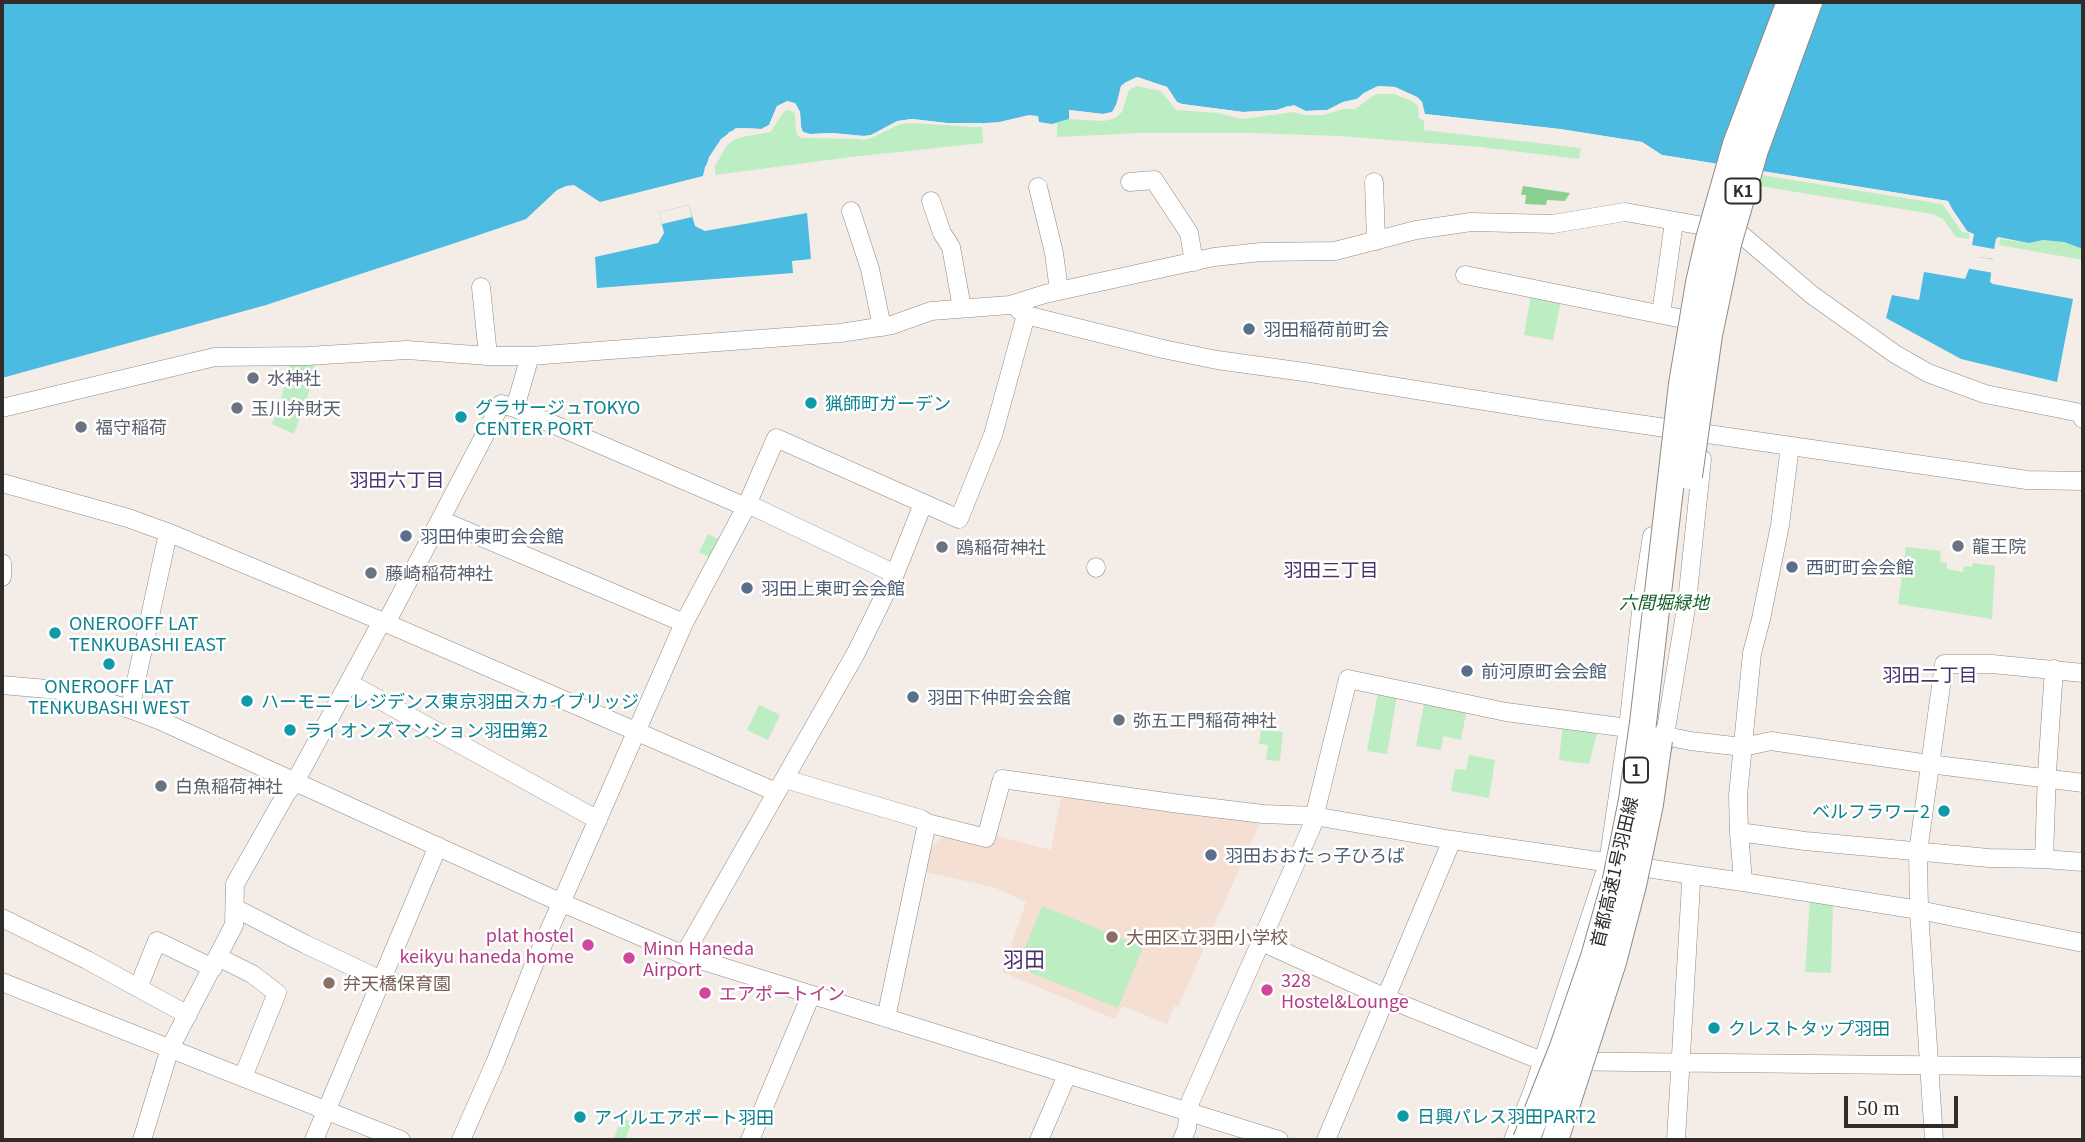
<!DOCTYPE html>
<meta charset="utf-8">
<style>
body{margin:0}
#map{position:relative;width:2085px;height:1142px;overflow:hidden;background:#f4ece6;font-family:Georgia,serif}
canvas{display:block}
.frame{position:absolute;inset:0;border:4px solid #2f2c29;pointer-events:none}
.scale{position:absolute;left:1844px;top:1096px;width:114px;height:32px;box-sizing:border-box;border:4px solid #2f2c29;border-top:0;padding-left:9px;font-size:21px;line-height:24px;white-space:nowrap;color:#2f2c29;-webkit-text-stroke:5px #fff;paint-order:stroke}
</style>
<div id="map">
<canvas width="2085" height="1142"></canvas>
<div class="frame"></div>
<div class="scale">50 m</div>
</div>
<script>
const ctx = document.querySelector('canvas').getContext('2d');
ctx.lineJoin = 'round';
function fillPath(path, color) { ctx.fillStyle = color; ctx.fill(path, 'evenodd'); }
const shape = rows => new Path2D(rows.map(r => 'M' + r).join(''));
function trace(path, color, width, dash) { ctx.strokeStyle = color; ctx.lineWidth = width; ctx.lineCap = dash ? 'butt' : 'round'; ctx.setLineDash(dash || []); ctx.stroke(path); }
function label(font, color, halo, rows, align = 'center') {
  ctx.font = font + ' Georgia,"Noto Sans JP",serif'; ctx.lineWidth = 5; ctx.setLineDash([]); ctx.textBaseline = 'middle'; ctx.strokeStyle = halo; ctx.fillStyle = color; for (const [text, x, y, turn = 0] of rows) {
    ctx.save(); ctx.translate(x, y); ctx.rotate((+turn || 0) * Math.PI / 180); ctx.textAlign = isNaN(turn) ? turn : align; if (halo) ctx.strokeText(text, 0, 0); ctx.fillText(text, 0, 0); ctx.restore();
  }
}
const education = shape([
 [1061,797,1260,822,1178,1007,1174,1006,1167,1024,1123,1006,1115,1019,1002,972,1026,902,996,888,926,872,931,848,943,836,988,847,992,835,1051,850]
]);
const green = shape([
 [1136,86,1161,91,1176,110,1218,113,1242,119,1294,112,1304,115,1323,115,1344,109,1355,109,1376,94,1394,94,1412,101,1418,106,1419,118,1424,121,1424,130,1581,148,1579,159,1480,147,1340,136,1251,133,1140,133,1057,137,1057,123,1069,119,1104,121,1115,118,1122,112,1129,90],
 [786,110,792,111,795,114,796,132,798,136,802,138,869,139,898,125,907,123,982,127,983,143,851,157,715,175,715,166,727,145,734,140,742,137,771,132,782,114],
 [1742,172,1942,204,1962,232,1969,233,1969,239,1956,237,1943,219,1932,214,1741,183],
 [2000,239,2029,243,2043,240,2064,242,2083,249,2083,260,1999,245],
 [1531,295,1561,301,1553,340,1524,335],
 [290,362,316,362,308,395,294,434,272,424,281,400],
 [708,534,724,542,715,560,699,552],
 [1906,547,1941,551,1940,562,1947,563,1947,569,1963,572,1964,566,1972,567,1973,563,1995,566,1992,619,1898,604],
 [1378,692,1397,695,1387,754,1367,751],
 [1425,699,1467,708,1461,740,1443,736,1441,750,1416,746],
 [759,705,780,715,768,740,747,730],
 [1563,723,1598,729,1589,764,1559,760],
 [1261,729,1283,732,1280,761,1266,760,1268,745,1259,744],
 [1469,755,1495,760,1489,798,1451,791,1455,769,1466,770],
 [1810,900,1833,901,1831,973,1805,972],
 [1042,906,1143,947,1118,1008,1017,967],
 [622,1118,632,1122,625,1140,613,1140]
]);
const forest = shape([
 [1523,186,1570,193,1565,201,1547,200,1546,205,1525,204,1526,195,1521,195]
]);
const water = shape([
 [2,2,2083,2,2083,249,2064,242,2043,240,2029,243,1998,237,1996,239,1994,249,1972,245,1974,234,1967,231,1952,209,1948,201,1662,155,1642,142,1560,129,1424,114,1422,102,1417,97,1395,87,1378,86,1364,93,1357,99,1343,102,1328,110,1306,111,1288,106,1277,110,1243,112,1182,104,1177,102,1167,87,1137,77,1121,86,1115,109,1112,112,1103,114,1069,110,1069,119,1052,124,1039,122,1038,116,1029,115,999,122,972,124,947,123,912,119,897,121,871,135,864,136,832,133,810,134,803,132,801,127,800,112,795,103,777,106,769,125,762,129,743,128,729,132,705,167,703,176,600,202,574,185,566,186,557,190,526,219,461,241,266,305,2,378],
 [689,205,695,226,705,231,807,213,811,259,792,261,793,273,597,288,595,257,658,243,664,233,659,212],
 [1970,256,1993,259,1990,282,1993,284,2073,299,2057,382,1961,359,1886,318,1892,295,1919,300,1924,272,1965,279,1969,269]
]);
const pier = shape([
 [1137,77,1167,87,1177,102,1182,104,1243,112,1276,110,1294,105,1306,111,1327,110,1343,102,1357,99,1364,93,1378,86,1395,87,1417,97,1422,102,1425,114,1560,129,1642,142,1662,155,1948,201,1952,209,1967,231,1963,230,1946,204,1662,158,1641,145,1560,132,1424,117,1421,115,1419,104,1394,90,1379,90,1372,92,1359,102,1345,105,1328,113,1305,115,1294,108,1277,114,1243,116,1181,108,1175,104,1165,90,1137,81,1124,88,1119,110,1114,115,1103,117,1073,113,1072,119,1069,119,1069,110,1103,114,1112,112,1118,101,1121,86,1126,82],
 [787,101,795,103,800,112,801,127,803,132,810,134,832,133,864,136,871,135,898,121,912,119,947,123,982,123,982,127,972,127,912,122,899,124,864,140,832,136,809,138,800,134,797,127,797,113,793,106,787,105,779,108,772,127,763,132,737,132,731,135,718,148,706,176,703,176,709,157,721,139,736,128,761,129,769,125,777,106],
 [689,205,692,217,662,224,659,212],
 [1967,255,1996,260,1994,273,1965,268]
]);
const minor = shape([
 [1130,182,1154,180,1189,233,1194,262],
 [1374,182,1376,241],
 [1038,187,1054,253,1059,291],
 [931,201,942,233,951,247,962,308],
 [851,211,870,269,882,327],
 [1465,275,1683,319],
 [481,287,488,356],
 [1019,310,1026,315,1163,349,1217,360,1304,372,1541,410,2027,480,2083,481],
 [1661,314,1674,222],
 [2,408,215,357,307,356,407,350,488,356,530,356,840,333,892,325,931,311,1010,305,1045,294,1214,257,1261,252,1335,251,1416,230,1471,222,1553,224,1625,212,1698,225,1743,236,1812,295,1895,354,1928,373,1985,394,2076,412,2081,415,2083,419],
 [515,408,530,356],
 [2,483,128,518,172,534,386,623,776,792],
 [748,504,895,574],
 [441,520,684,623],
 [2,563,2,577],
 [1096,568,1096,567],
 [386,623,501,404,515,408,746,507],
 [349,683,598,820],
 [2,685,59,690,81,695,130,709,159,720,553,899,684,955,1279,1140],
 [130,709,168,533],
 [1663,747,1687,602,1702,459],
 [785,779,921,819,927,823,986,838,1002,779,1180,804,1263,814,1314,816,1452,840,1743,882,1919,910,2083,943],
 [1739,832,1805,841,1989,858,2044,859,2083,862],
 [2044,859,2047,772,2054,669],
 [1743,882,1739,832,1738,795,1752,653,1761,619,1780,525,1790,446],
 [235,908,305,944,381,980],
 [2,918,87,960,188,1015],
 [1262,942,1386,998,1542,1061,2083,1067],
 [684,955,856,653,895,574,923,504],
 [218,957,252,974,277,993,243,1077],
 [2,982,401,1140],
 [138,988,157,941,213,968],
 [886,1018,927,823],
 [142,1140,170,1048,234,925,235,884,286,794,295,782,382,621],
 [314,1140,438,846],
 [461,1140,495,1063,533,967,684,623,746,507,776,438,959,519,993,435,1026,315],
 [750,1140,811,995],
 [1039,1140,1067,1075],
 [1182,1140,1187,1128,1188,1112,1191,1100,1312,826,1348,679,1506,712,1628,728,1690,741,1743,747,1771,741,1929,764,2083,783],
 [1326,1140,1452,840],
 [1513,1140,1533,1090,1608,863,1628,728,1643,594,1652,536],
 [1676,1140,1691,884,1688,874],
 [1934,1140,1919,910,1918,852,1944,664,1992,664,2083,673]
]);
const highwayBridge = shape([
 [1689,476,1709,335,1728,244,1755,150,1809,2],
 [1526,1140,1563,1047,1594,957,1616,879,1632,800,1643,723,1682,384,1699,283,1709,239,1736,144,1790,2],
 [1555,1140,1613,962,1633,885,1650,804,1659,740]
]);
const markers = [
 [1249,329,7,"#5c6f8a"],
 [253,378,7,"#6b7280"],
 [811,403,7,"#0f9aa8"],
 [237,408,7,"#6b7280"],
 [461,417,7,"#0f9aa8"],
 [81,427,7,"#6b7280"],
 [406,536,7,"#5c6f8a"],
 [1958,546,7,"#6b7280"],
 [942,547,7,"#6b7280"],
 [1792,567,7,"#5c6f8a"],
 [371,573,7,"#6b7280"],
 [747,588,7,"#5c6f8a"],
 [55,633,7,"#0f9aa8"],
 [109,664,7,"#0f9aa8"],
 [1467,671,7,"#5c6f8a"],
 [913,697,7,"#5c6f8a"],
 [247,701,7,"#0f9aa8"],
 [1119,720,7,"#6b7280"],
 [290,730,7,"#0f9aa8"],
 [161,786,7,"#6b7280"],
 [1944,811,7,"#0f9aa8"],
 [1211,855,7,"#5c6f8a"],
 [1112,937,7,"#8d6e63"],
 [588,945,7,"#d1479c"],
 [629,958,7,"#d1479c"],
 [329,983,7,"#8d6e63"],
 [1267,990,7,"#d1479c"],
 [705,993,7,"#d1479c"],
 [1714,1028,7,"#0f9aa8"],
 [1403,1116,7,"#0f9aa8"],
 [580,1117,7,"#0f9aa8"]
];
const shields = [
 [1743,191,35],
 [1636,770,24]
];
const shieldNames = [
 ["K1",1743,191],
 ["1",1636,770]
];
const serviceNames = [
 ["羽田稲荷前町会",1263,329],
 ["羽田仲東町会会館",420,536],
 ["西町町会会館",1806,567],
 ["羽田上東町会会館",761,588],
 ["前河原町会会館",1481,671],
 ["羽田下仲町会会館",927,697],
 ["羽田おおたっ子ひろば",1225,855]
];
const worshipNames = [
 ["水神社",267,378],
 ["玉川弁財天",251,408],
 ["福守稲荷",95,427],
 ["龍王院",1972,546],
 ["鴎稲荷神社",956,547],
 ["藤崎稲荷神社",385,573],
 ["弥五エ門稲荷神社",1133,720],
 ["白魚稲荷神社",175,786]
];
const cultureNames = [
 ["猟師町ガーデン",825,403],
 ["グラサージュTOKYO",475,407],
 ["CENTER PORT",475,428],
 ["ONEROOFF LAT",69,623],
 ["TENKUBASHI EAST",69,644],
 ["ONEROOFF LAT",109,686,"center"],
 ["TENKUBASHI WEST",109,707,"center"],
 ["ハーモニーレジデンス東京羽田スカイブリッジ",261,701],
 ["ライオンズマンション羽田第2",304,730],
 ["ベルフラワー2",1930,811,"right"],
 ["クレストタップ羽田",1728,1028],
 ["日興パレス羽田PART2",1417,1116],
 ["アイルエアポート羽田",594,1117]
];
const parkNames = [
 ["六間堀緑地",1664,602]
];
const streetNames = [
 ["首都高速1号羽田線",1614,872,-77]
];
const hotelNames = [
 ["plat hostel",574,935,"right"],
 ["keikyu haneda home",574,956,"right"],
 ["Minn Haneda",643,948],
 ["Airport",643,969],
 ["328",1281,980],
 ["Hostel&Lounge",1281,1001],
 ["エアポートイン",719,993]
];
const educationNames = [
 ["大田区立羽田小学校",1126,937],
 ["弁天橋保育園",343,983]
];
const neighbourhoodNames = [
 ["羽田六丁目",397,480],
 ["羽田三丁目",1331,570],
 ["羽田二丁目",1930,675]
];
const quarterNames = [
 ["羽田",1024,959]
];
fillPath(education, '#f5dfd3');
fillPath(green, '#bdedc2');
fillPath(forest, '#89d091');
fillPath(water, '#4cbbe1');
fillPath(pier, '#f4ece6');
trace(minor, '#908983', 19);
trace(minor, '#fff', 18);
trace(highwayBridge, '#908983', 28, []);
trace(highwayBridge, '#fff', 26);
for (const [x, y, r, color] of markers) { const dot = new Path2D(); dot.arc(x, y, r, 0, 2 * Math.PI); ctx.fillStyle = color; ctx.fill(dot); trace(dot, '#fff', 2.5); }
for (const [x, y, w] of shields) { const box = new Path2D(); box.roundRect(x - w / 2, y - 12.5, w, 25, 5); ctx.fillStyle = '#fff'; ctx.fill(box); trace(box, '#2f2c29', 2); }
label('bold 16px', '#2f2c29', null, shieldNames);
label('18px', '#4e5e75', '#fff', serviceNames, 'left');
label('18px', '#5b616d', '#fff', worshipNames, 'left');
label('18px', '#0d838f', '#fff', cultureNames, 'left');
label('italic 18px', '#135f26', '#fff', parkNames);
label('18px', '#2f2c29', '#fff', streetNames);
label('18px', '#b23c85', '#fff', hotelNames, 'left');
label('18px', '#785e54', '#fff', educationNames, 'left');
label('19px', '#48336f', '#fff', neighbourhoodNames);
label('21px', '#48336f', '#fff', quarterNames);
</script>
